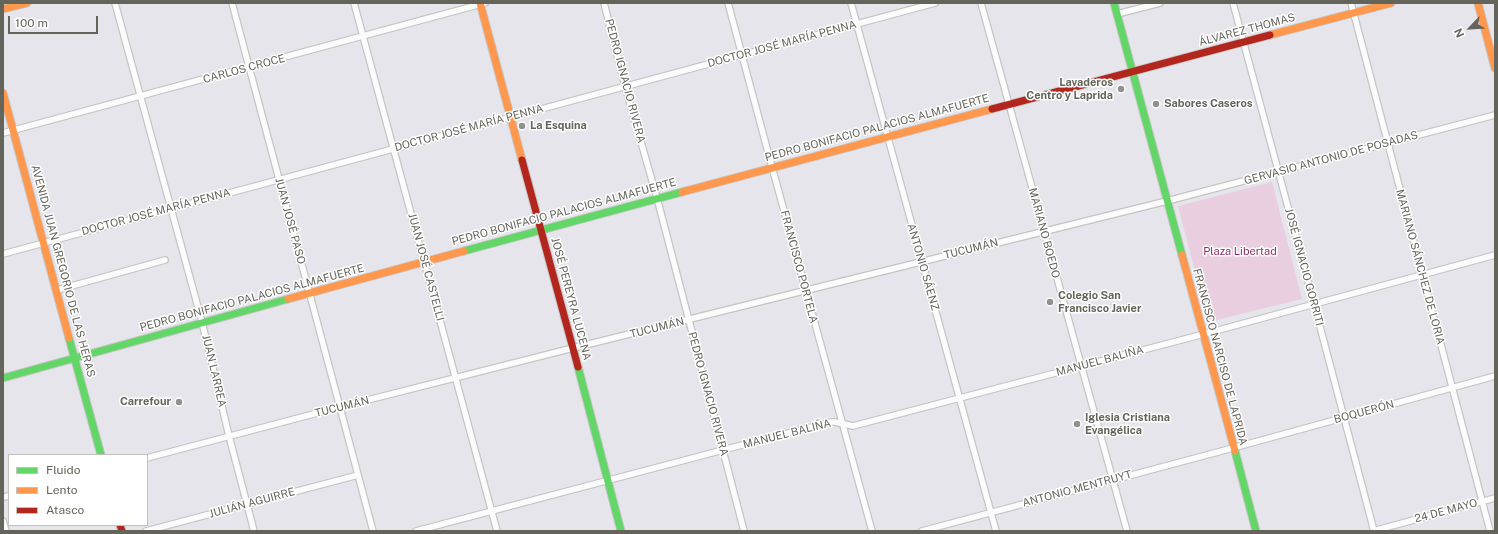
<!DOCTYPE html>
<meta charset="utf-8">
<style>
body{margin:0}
#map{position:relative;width:1498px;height:534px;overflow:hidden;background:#e6e5ec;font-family:"Public Sans",sans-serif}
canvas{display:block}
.frame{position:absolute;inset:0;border:4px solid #64645a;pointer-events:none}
.legend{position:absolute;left:8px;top:454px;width:140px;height:72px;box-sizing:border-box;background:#fff;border:1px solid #c1c1bd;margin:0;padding:5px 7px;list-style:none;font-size:12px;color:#64645a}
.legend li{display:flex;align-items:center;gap:8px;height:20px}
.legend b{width:20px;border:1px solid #c1c1bd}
.north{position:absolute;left:1450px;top:8px;width:40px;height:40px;-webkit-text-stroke:3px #fff;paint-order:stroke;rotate:245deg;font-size:11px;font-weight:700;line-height:16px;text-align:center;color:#64645a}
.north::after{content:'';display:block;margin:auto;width:14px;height:18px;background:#64645a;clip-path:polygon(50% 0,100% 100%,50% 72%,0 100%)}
.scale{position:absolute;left:8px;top:16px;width:90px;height:18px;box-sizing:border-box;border:2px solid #64645a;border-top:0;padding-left:5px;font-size:12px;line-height:14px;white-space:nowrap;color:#64645a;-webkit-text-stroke:3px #fff;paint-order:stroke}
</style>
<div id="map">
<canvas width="1498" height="534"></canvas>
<div class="frame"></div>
<ul class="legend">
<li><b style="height:5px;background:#63d668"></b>Fluido</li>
<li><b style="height:5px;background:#ff974d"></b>Lento</li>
<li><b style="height:5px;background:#b3261e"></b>Atasco</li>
</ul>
<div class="north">N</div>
<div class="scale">100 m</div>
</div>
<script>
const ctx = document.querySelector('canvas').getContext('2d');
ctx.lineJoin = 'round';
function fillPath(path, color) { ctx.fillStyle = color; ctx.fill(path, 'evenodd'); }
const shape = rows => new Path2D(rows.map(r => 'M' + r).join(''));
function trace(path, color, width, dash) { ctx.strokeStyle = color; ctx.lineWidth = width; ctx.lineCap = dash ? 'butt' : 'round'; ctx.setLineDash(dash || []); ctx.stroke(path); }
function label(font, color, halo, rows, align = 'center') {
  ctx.font = font + ' "Public Sans",sans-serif'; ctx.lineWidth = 3; ctx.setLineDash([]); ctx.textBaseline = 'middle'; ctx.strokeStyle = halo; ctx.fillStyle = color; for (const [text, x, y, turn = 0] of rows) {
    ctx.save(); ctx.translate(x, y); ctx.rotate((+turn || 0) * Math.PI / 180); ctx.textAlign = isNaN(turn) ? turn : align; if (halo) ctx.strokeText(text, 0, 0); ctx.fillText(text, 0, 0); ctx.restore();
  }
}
const green = shape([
 [1272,182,1302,299,1208,322,1178,206]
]);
const street = shape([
 [115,3,202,322,229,436,254,531],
 [232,3,373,531],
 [354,3,497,531],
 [604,3,625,86,657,198,744,531],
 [728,3,772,167,872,531],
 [851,3,996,531],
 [981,3,1127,531],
 [1233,3,1314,304,1374,531],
 [1351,3,1490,531],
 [1117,14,1160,3],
 [3,133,485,3],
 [3,254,935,3],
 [57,290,165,260],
 [147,458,340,407,573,348,1167,201,1495,115],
 [3,497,9,496],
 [3,521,6,531],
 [146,531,358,475],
 [416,531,723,450,831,422,835,422,853,426,1204,334,1495,255],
 [922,531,1233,448,1495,376],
 [1373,531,1495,498]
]);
const fast = shape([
 [1114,3,1182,255],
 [464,251,682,192],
 [69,338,101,455],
 [578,367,621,531],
 [3,378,288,299],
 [1235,451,1256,531]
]);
const slow = shape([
 [480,3,522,160],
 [1478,3,1495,68],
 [3,9,27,3],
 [1270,35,1391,3],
 [3,93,69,338],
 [682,192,992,109],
 [1182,255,1235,451],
 [288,299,464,251]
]);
const jam = shape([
 [992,109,1270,35],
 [522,160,578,367],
 [120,525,122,531]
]);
const markers = [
 [1121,89,4,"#92918d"],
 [1156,104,4,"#92918d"],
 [522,126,4,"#92918d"],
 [1050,302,4,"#92918d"],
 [179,402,4,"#92918d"],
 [1077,424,4,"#92918d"]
];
const streetNames = [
 ["ÁLVAREZ THOMAS",1247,30,-15],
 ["DOCTOR JOSÉ MARÍA PENNA",782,44,-15],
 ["CARLOS CROCE",244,69,-15],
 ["PEDRO IGNACIO RIVERA",625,81,75],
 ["DOCTOR JOSÉ MARÍA PENNA",469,128,-15],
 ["PEDRO BONIFACIO PALACIOS ALMAFUERTE",877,128,-15],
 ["GERVASIO ANTONIO DE POSADAS",1331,158,-15],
 ["DOCTOR JOSÉ MARÍA PENNA",156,212,-15],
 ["PEDRO BONIFACIO PALACIOS ALMAFUERTE",564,212,-15],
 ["JUAN JOSÉ PASO",290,221,75],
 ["MARIANO BOEDO",1044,233,75],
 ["TUCUMÁN",971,249,-14],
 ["JUAN JOSÉ CASTELLI",426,267,75],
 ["FRANCISCO PORTELA",799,267,75],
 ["ANTONIO SÁENZ",923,267,74],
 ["JOSÉ IGNACIO GORRITI",1304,267,75],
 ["MARIANO SÁNCHEZ DE LORIA",1420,267,75],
 ["AVENIDA JUAN GREGORIO DE LAS HERAS",63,271,75],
 ["PEDRO BONIFACIO PALACIOS ALMAFUERTE",252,298,-15],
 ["JOSÉ PEREYRA LUCENA",571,299,75],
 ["TUCUMÁN",657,328,-14],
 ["FRANCISCO NARCISO DE LAPRIDA",1220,357,75],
 ["MANUEL BALIÑA",1100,361,-15],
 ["JUAN LARREA",214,371,77],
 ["PEDRO IGNACIO RIVERA",708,394,75],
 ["TUCUMÁN",342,407,-14],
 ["BOQUERÓN",1364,412,-15],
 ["MANUEL BALIÑA",787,434,-14],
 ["ANTONIO MENTRUYT",1077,489,-15],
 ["JULIÁN AGUIRRE",252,503,-15],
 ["24 DE MAYO",1446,511,-15]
];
const poiNames = [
 ["Lavaderos",1113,83,"right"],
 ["Centro y Laprida",1113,96,"right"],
 ["Sabores Caseros",1164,104],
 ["La Esquina",530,126],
 ["Colegio San",1058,296],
 ["Francisco Javier",1058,309],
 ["Carrefour",171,402,"right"],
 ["Iglesia Cristiana",1085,418],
 ["Evangélica",1085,431]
];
const parkNames = [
 ["Plaza Libertad",1240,252]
];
fillPath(green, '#e8cedf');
trace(street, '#c4c4c3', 8);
trace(fast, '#c6c6c5', 9);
trace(slow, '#c6c6c5', 9);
trace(jam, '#c6c6c5', 9);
trace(street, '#fbfbfc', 5.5);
trace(fast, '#63d668', 7);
trace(slow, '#ff974d', 7);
trace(jam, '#b3261e', 7);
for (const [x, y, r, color] of markers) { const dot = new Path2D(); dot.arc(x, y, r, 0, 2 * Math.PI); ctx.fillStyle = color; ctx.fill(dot); trace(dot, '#fff', 1.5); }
label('11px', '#64645a', '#fff', streetNames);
label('bold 11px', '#64645a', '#fff', poiNames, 'left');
label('11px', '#8f2e60', '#fff', parkNames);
</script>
